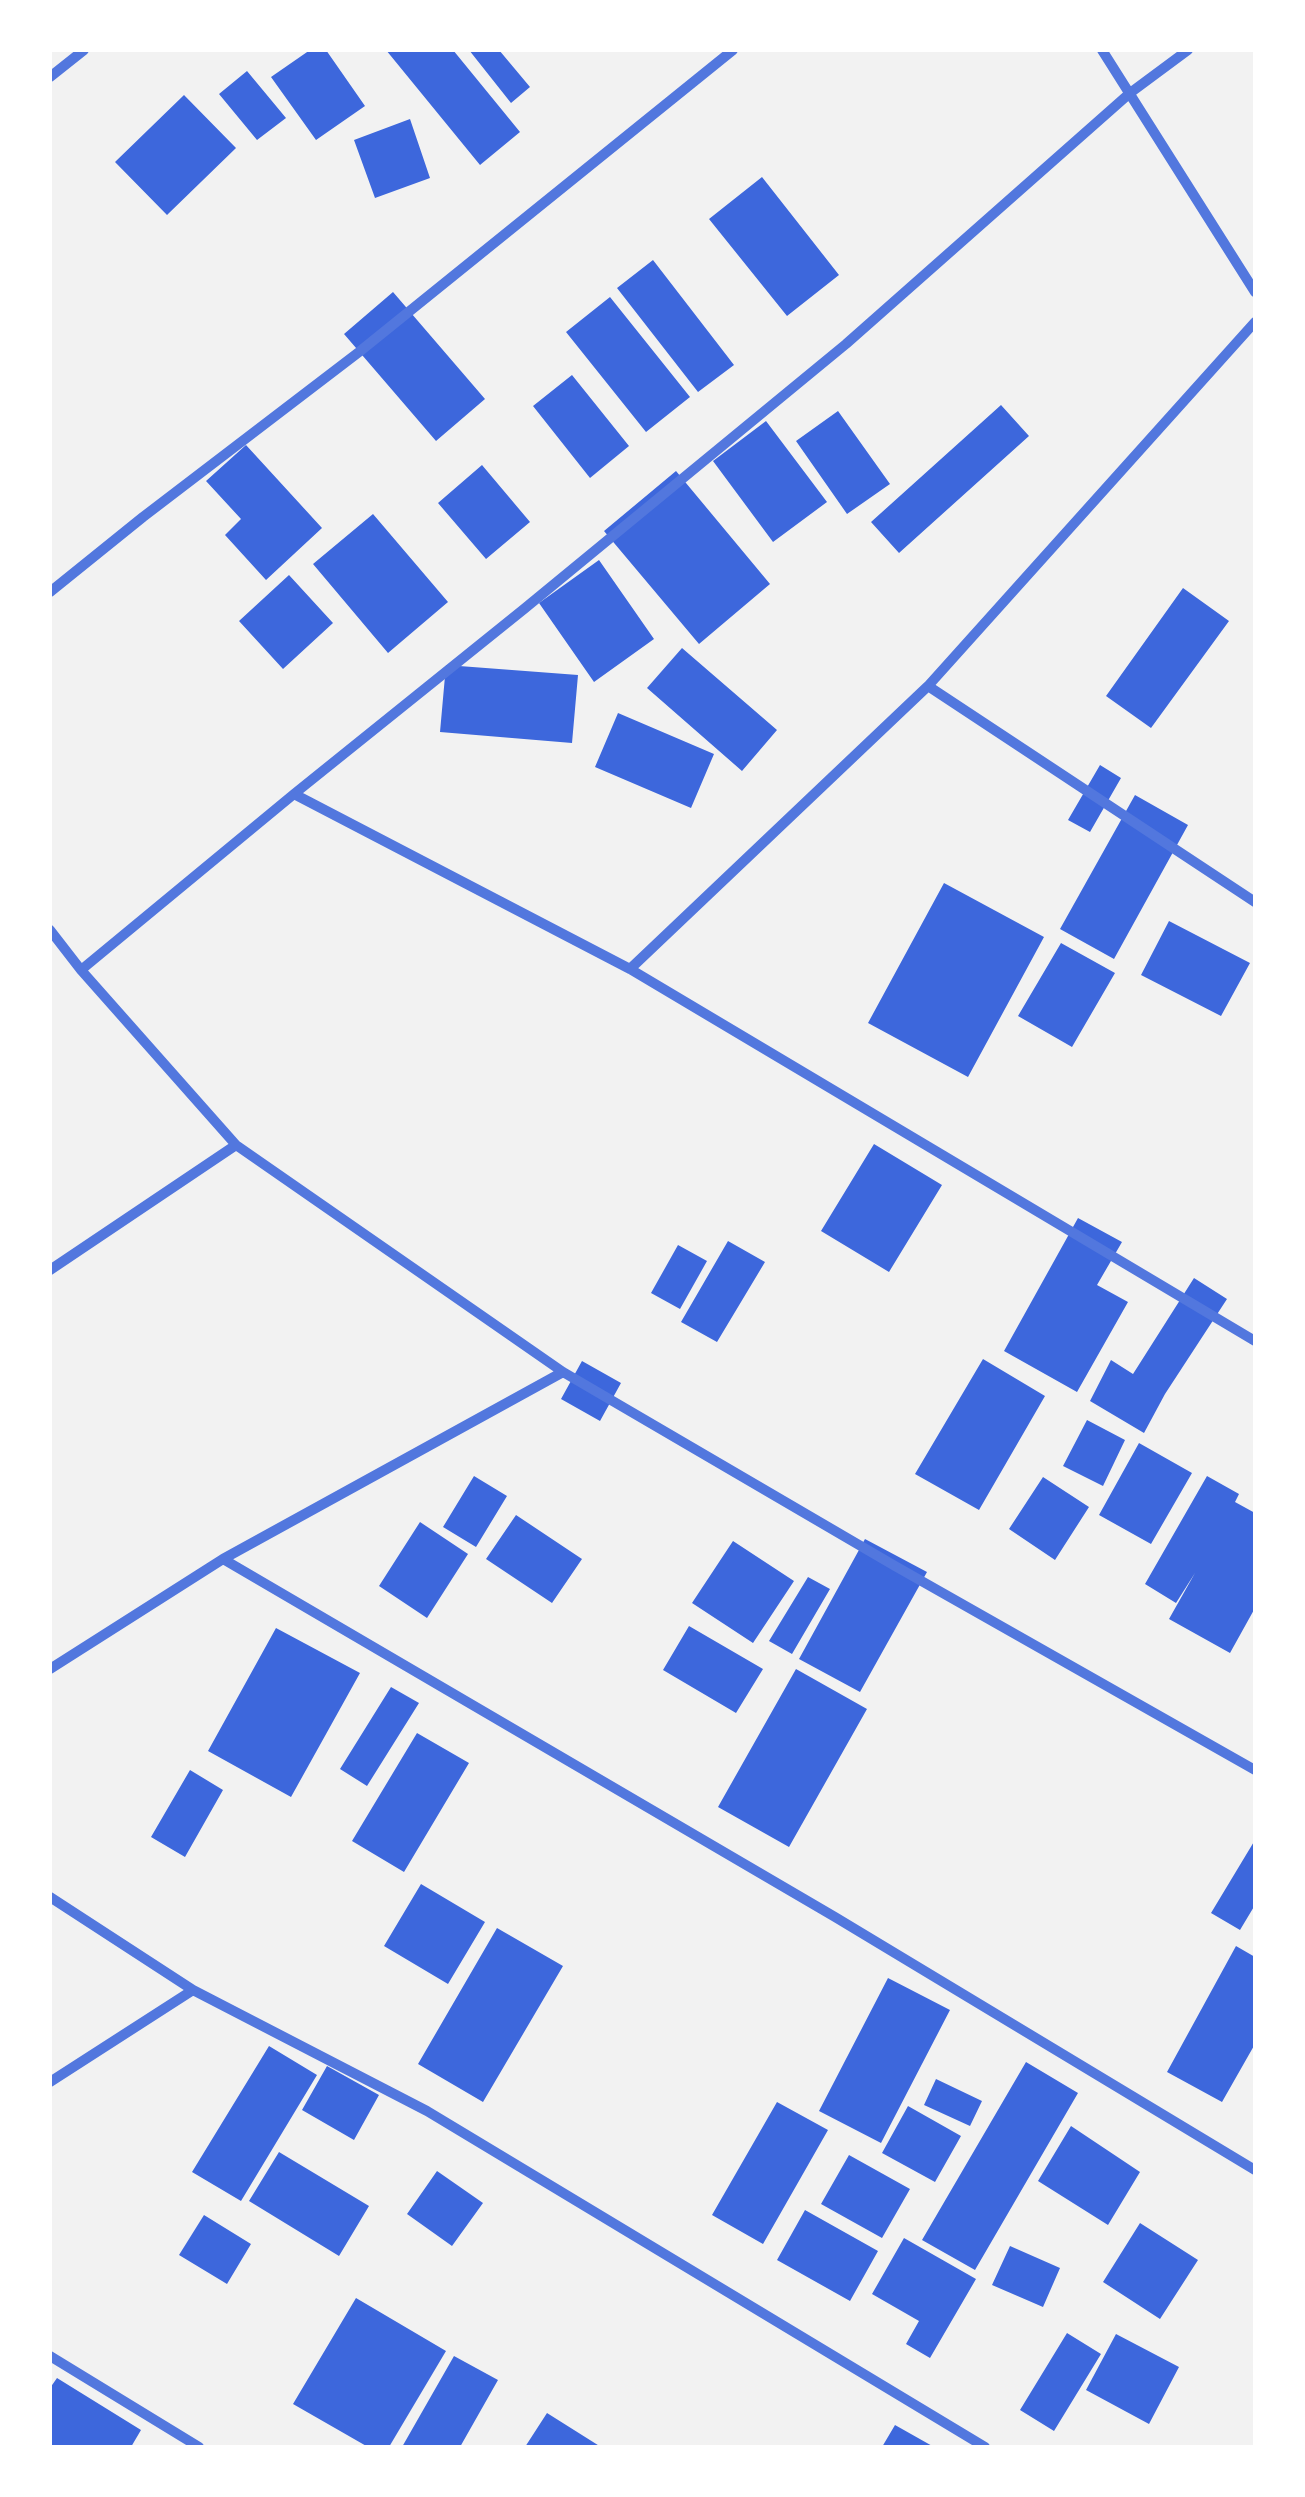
<!DOCTYPE html>
<style>
body{margin:0}
#map{position:relative;width:1305px;height:2497px;overflow:hidden;background:#f2f2f2;font-family:Signika,sans-serif}
canvas{display:block}
.frame{position:absolute;inset:0;border:52px solid #fff;pointer-events:none}
</style>
<div id="map">
<canvas width="1305" height="2497"></canvas>
<div class="frame"></div>
</div>
<script>
const ctx = document.querySelector('canvas').getContext('2d');
ctx.lineJoin = 'round';
function fillPath(path, color) { ctx.fillStyle = color; ctx.fill(path, 'evenodd'); }
const shape = rows => new Path2D(rows.map(r => 'M' + r).join(''));
function trace(path, color, width, dash) { ctx.strokeStyle = color; ctx.lineWidth = width; ctx.lineCap = dash ? 'butt' : 'round'; ctx.setLineDash(dash || []); ctx.stroke(path); }
const building = shape([
 [310,50,326,50,365,106,316,140,271,77],
 [386,50,453,50,520,132,480,165],
 [469,50,499,50,530,87,511,103],
 [247,71,286,118,257,140,219,94],
 [184,95,236,148,167,215,115,162],
 [410,119,430,178,375,198,354,140],
 [762,177,839,275,787,316,709,219],
 [653,260,734,365,698,392,617,288],
 [393,292,485,399,436,441,344,334],
 [610,297,690,397,646,432,566,332],
 [572,375,629,446,590,478,533,406],
 [1001,405,1029,436,899,553,871,522],
 [838,411,890,484,847,514,796,441],
 [766,421,827,502,773,542,713,461],
 [246,445,322,528,266,580,225,535,241,519,206,481],
 [482,465,530,522,486,559,438,503],
 [676,471,770,584,699,644,604,531],
 [373,514,448,602,388,653,313,564],
 [599,560,654,639,594,682,539,603],
 [289,575,333,623,283,669,239,621],
 [1183,588,1229,621,1151,728,1106,696],
 [682,648,777,730,742,771,647,688],
 [446,665,578,675,572,743,440,732],
 [618,713,714,754,691,808,595,767],
 [1100,765,1121,778,1090,832,1068,820],
 [1135,795,1188,825,1114,959,1060,929],
 [944,883,1044,937,968,1077,868,1023],
 [1169,921,1250,963,1221,1016,1141,975],
 [1061,943,1115,973,1072,1047,1018,1016],
 [874,1144,942,1185,889,1272,821,1231],
 [1078,1218,1122,1242,1097,1285,1128,1302,1077,1392,1004,1351],
 [728,1241,765,1262,717,1342,681,1322],
 [678,1245,707,1261,680,1309,651,1293],
 [1194,1278,1227,1299,1165,1394,1144,1433,1090,1401,1111,1360,1133,1374],
 [983,1359,1045,1396,979,1510,915,1474],
 [582,1361,621,1383,600,1421,561,1399],
 [1087,1420,1125,1440,1103,1486,1063,1466],
 [1139,1443,1192,1473,1151,1544,1099,1515],
 [474,1476,507,1496,476,1547,443,1527],
 [1207,1476,1239,1494,1235,1502,1255,1513,1255,1608,1230,1653,1169,1619,1195,1573,1176,1603,1145,1584],
 [1043,1477,1089,1507,1055,1560,1009,1529],
 [516,1515,582,1559,552,1603,486,1559],
 [420,1522,468,1554,427,1618,379,1586],
 [865,1539,927,1572,860,1692,799,1659],
 [733,1541,794,1581,753,1643,692,1603],
 [808,1577,830,1589,792,1654,769,1641],
 [689,1626,763,1669,736,1713,663,1670],
 [276,1628,360,1673,291,1797,208,1751],
 [796,1669,867,1709,789,1847,718,1807],
 [391,1687,419,1703,367,1786,340,1769],
 [417,1733,469,1763,404,1872,352,1841],
 [190,1770,223,1790,185,1857,151,1837],
 [1255,1840,1255,1905,1240,1930,1211,1913],
 [421,1884,485,1922,448,1984,384,1946],
 [497,1928,563,1966,483,2102,418,2064],
 [1236,1946,1255,1957,1255,2044,1222,2102,1167,2072],
 [888,1978,950,2010,881,2143,819,2111],
 [269,2046,317,2075,241,2201,192,2172],
 [1026,2062,1078,2093,975,2270,922,2240],
 [327,2066,379,2095,354,2140,302,2110],
 [936,2079,982,2101,970,2126,924,2105],
 [777,2102,828,2130,763,2244,712,2215],
 [908,2106,961,2136,935,2182,882,2153],
 [1071,2126,1140,2172,1108,2225,1038,2181],
 [279,2152,369,2206,339,2256,249,2201],
 [849,2155,910,2189,882,2238,821,2204],
 [437,2171,483,2203,452,2246,407,2214],
 [805,2210,878,2251,850,2301,777,2260],
 [204,2215,251,2244,227,2284,179,2255],
 [1140,2223,1198,2260,1160,2319,1103,2282],
 [904,2238,976,2279,930,2358,906,2344,919,2321,872,2294],
 [1010,2246,1060,2268,1043,2307,992,2285],
 [356,2298,446,2351,389,2447,368,2447,293,2404],
 [1067,2333,1101,2354,1054,2431,1020,2410],
 [1116,2334,1179,2367,1149,2424,1086,2390],
 [454,2356,498,2380,460,2447,402,2447],
 [57,2378,141,2430,131,2447,50,2447,50,2388],
 [547,2413,601,2447,525,2447],
 [895,2425,934,2447,882,2447]
]);
const minor = shape([
 [1102,50,1255,292],
 [50,77,84,50],
 [50,592,143,517,359,352,733,50],
 [928,686,1255,902],
 [294,794,630,969,1255,1341],
 [50,930,81,970,236,1145,563,1372,895,1566,1255,1770],
 [630,969,928,686,1255,322],
 [81,970,294,794,524,609,846,344,1130,93,1188,50],
 [50,1270,236,1145],
 [223,1559,835,1917,1255,2170],
 [50,1669,223,1559,563,1372],
 [50,1897,193,1990,427,2111,985,2447],
 [50,2082,193,1990],
 [50,2356,199,2447]
]);
fillPath(building, '#3d67dc');
trace(minor, '#5277de', 10);
</script>
